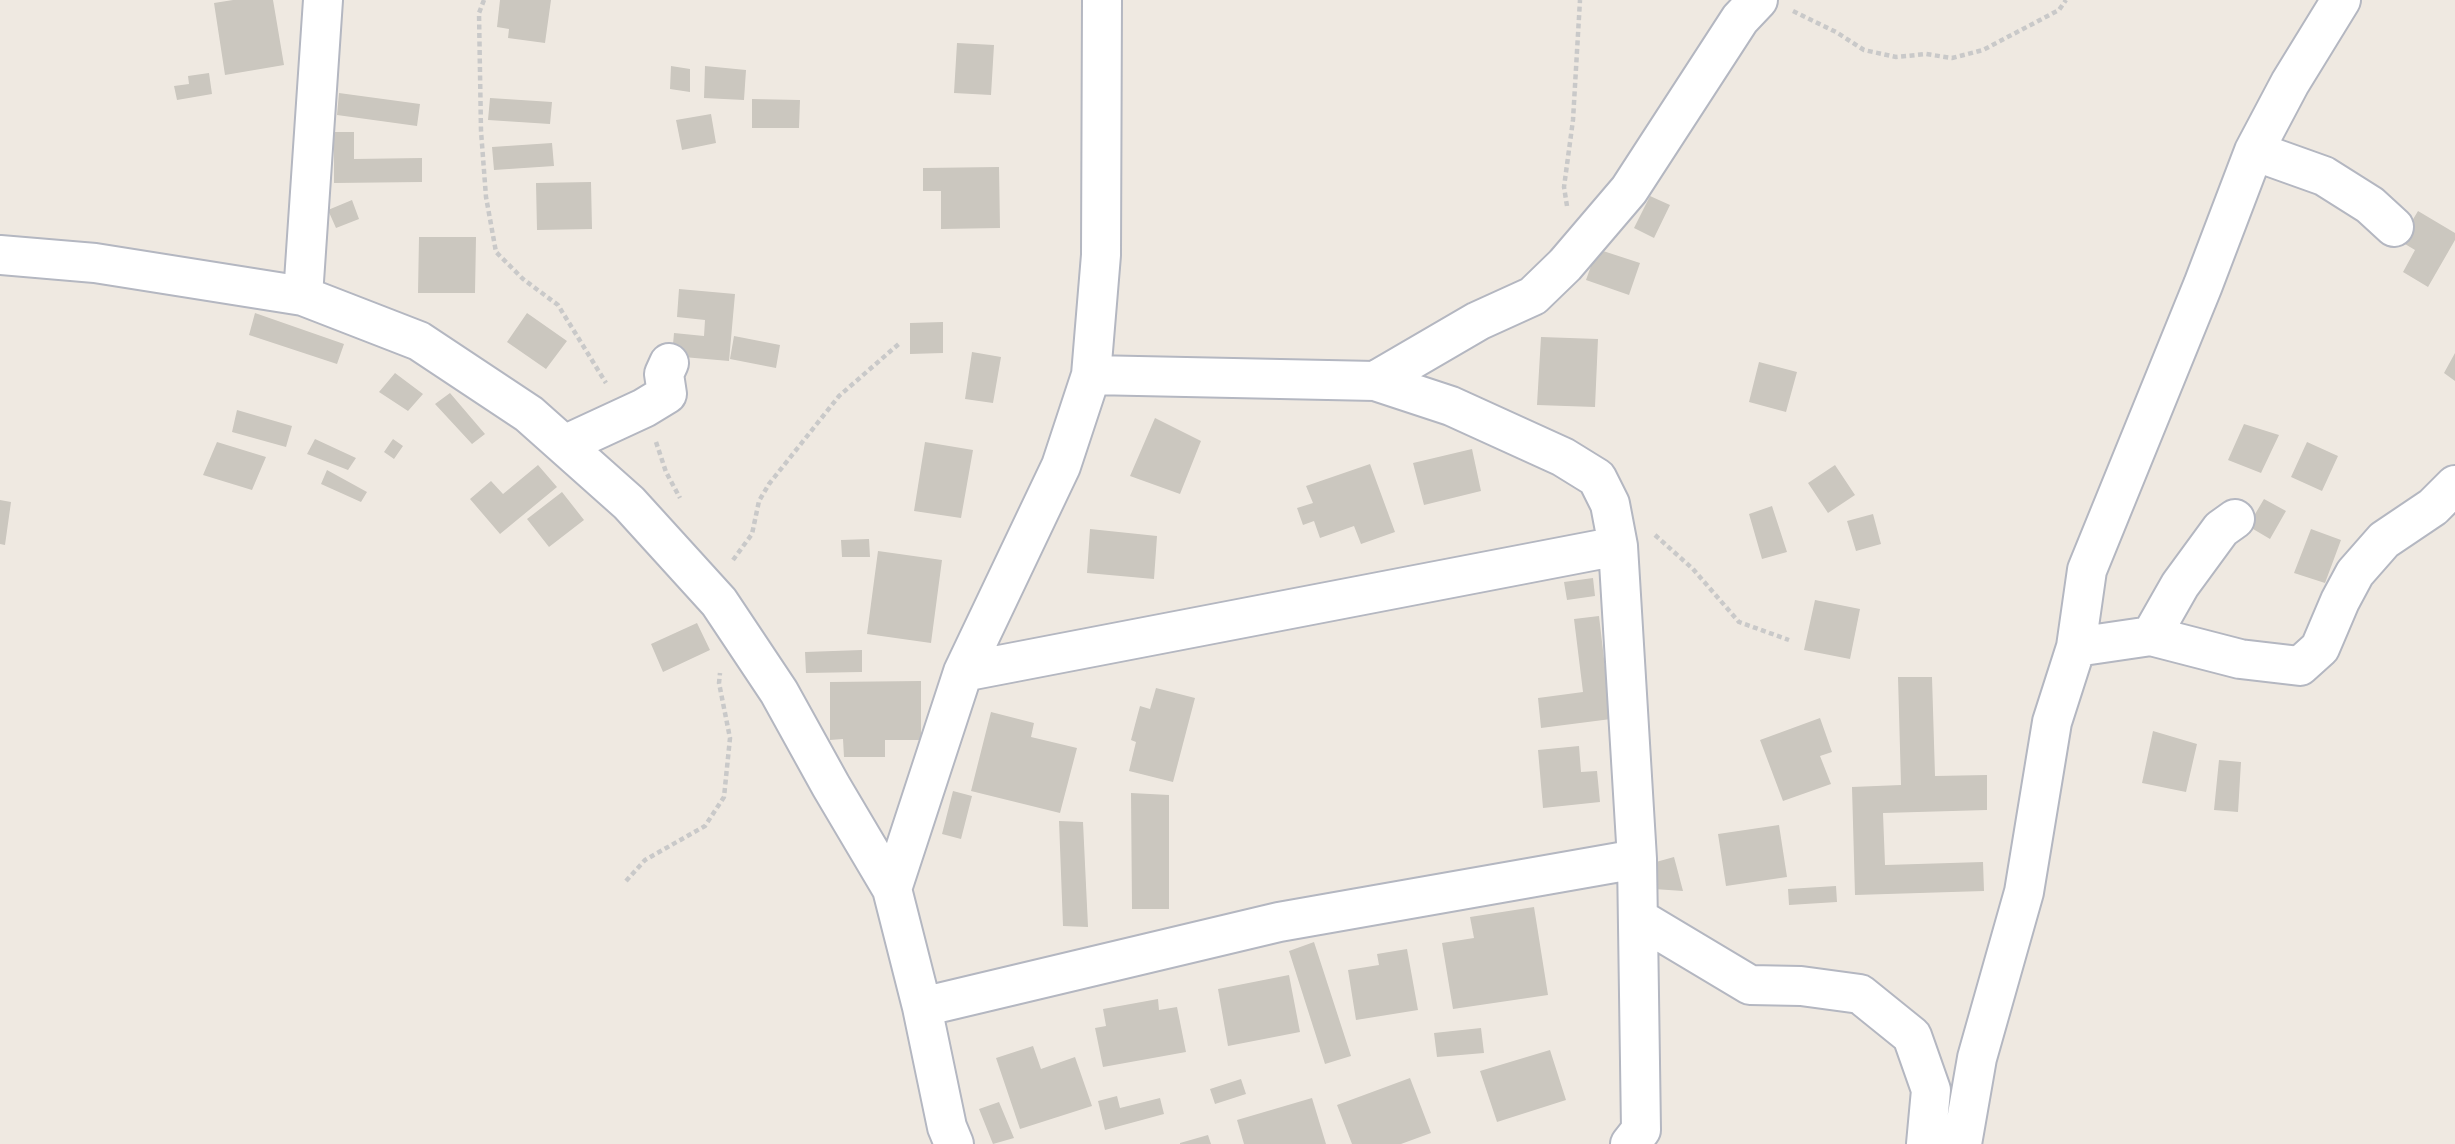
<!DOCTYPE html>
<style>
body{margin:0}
canvas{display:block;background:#efe9e1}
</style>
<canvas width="2455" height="1144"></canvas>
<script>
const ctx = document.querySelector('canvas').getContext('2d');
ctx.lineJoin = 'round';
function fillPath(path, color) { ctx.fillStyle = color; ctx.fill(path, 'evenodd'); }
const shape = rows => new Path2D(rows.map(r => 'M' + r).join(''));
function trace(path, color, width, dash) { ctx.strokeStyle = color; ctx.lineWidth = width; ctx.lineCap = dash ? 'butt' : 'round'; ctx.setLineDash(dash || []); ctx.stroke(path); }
const building = shape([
 [233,0,273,0,284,65,225,75,214,3],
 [500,0,551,0,545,43,508,38,509,29,497,27],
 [957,43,994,45,991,95,954,93],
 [671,66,690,69,690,92,670,89],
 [705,66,746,70,744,100,704,98],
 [209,73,212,94,177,100,174,86,189,84,188,76],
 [339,93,420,104,417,126,337,115],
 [490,98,552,102,550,124,488,120],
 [752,99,800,100,799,128,752,128],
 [711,114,716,143,682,150,676,120],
 [334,132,354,132,354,159,422,158,422,182,334,183],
 [552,143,554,166,494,170,492,147],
 [999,167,1000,228,941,229,941,191,923,191,923,168],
 [591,182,592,229,537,230,536,183],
 [1650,196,1670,205,1654,238,1634,228],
 [352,200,359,219,336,228,328,210],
 [2418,211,2455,233,2455,240,2428,287,2403,272,2415,250,2400,241],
 [419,237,476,237,475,293,418,293],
 [1597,249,1640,263,1629,295,1586,280],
 [679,289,735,294,729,361,672,356,674,333,704,336,705,320,677,317],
 [255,313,344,344,337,364,249,335],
 [527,313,567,341,546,369,507,342],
 [943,322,943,353,910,354,910,323],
 [734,336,780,345,776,368,730,359],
 [1541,337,1598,339,1595,407,1537,405],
 [972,352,1001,357,993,403,965,399],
 [2455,353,2455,381,2444,373],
 [1759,362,1797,372,1786,412,1749,402],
 [395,373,423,394,408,411,379,392],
 [450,393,485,434,472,444,435,404],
 [237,410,292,426,286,447,232,432],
 [1155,418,1201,441,1180,494,1130,476],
 [2244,424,2279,435,2261,473,2228,460],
 [315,439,356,458,348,470,307,454],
 [393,439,403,446,394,459,384,452],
 [217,442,266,457,252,490,203,475],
 [925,442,973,450,961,518,914,511],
 [2307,442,2338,456,2322,491,2291,477],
 [1472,449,1481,491,1424,505,1413,463],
 [1370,464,1395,532,1361,544,1354,526,1320,538,1314,521,1303,525,1297,508,1313,503,1306,486],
 [538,465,557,487,500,534,470,499,491,481,503,494],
 [1835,465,1855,495,1828,513,1808,483],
 [327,470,367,492,361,502,321,484],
 [562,492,584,520,549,547,527,519],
 [2264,499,2286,511,2270,539,2248,526],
 [0,500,11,502,5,545,0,544],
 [1772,506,1787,552,1762,559,1749,514],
 [1873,514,1881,544,1856,551,1847,521],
 [1090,529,1157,536,1154,579,1087,573],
 [2311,529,2341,540,2325,583,2294,573],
 [869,539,870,557,842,557,841,540],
 [878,551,942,560,931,643,867,634],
 [1593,578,1595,596,1567,600,1564,582],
 [1815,600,1860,609,1850,659,1804,650],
 [1599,616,1611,719,1541,728,1538,698,1583,692,1574,619],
 [697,623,710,650,663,672,651,644],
 [862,650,862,672,806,673,805,652],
 [1898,677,1932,677,1935,776,1987,775,1987,810,1883,813,1885,865,1983,862,1984,891,1855,895,1852,787,1901,785],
 [921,681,921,740,885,740,885,757,844,757,843,739,830,740,830,682],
 [1156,688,1195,698,1173,782,1129,771,1136,742,1131,740,1140,706,1150,709],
 [991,712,1034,723,1031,737,1077,748,1060,813,971,791],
 [1820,718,1832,752,1820,756,1831,784,1783,801,1760,740],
 [2153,731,2197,744,2186,792,2142,783],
 [1579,746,1581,772,1597,771,1600,802,1543,808,1538,750],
 [2219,760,2241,762,2238,812,2214,810],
 [953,791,972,796,961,839,942,834],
 [1131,793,1169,795,1169,909,1132,909],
 [1059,821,1083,822,1088,927,1063,926],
 [1779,825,1787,877,1726,886,1718,834],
 [1674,857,1683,891,1654,889,1656,862],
 [1836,886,1837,902,1789,905,1788,889],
 [1534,907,1548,995,1453,1009,1442,943,1474,938,1470,917],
 [1314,942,1351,1056,1325,1064,1289,951],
 [1407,949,1418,1010,1356,1020,1348,970,1379,965,1377,954],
 [1289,975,1300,1032,1228,1046,1218,989],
 [1158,999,1159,1010,1177,1007,1186,1052,1103,1067,1095,1028,1106,1026,1103,1009],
 [1481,1028,1484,1053,1437,1057,1434,1033],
 [1033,1046,1041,1069,1075,1057,1092,1106,1020,1129,996,1058],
 [1550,1050,1566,1100,1497,1122,1480,1071],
 [1410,1078,1431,1133,1401,1144,1352,1144,1337,1105],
 [1241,1079,1246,1094,1215,1104,1210,1089],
 [1117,1096,1120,1108,1160,1098,1164,1114,1105,1130,1098,1101],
 [1312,1098,1326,1144,1244,1144,1237,1120],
 [999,1102,1014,1138,993,1144,979,1109],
 [1208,1135,1211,1144,1180,1144,1180,1143]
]);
const path = shape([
 [484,0,479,13,481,131,486,197,496,252,523,279,558,305,606,383],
 [1793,11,1836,32,1864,50,1896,57,1926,54,1952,58,1983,50,2059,10,2066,0],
 [1567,206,1564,187,1573,120,1580,0],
 [656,442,666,472,680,498],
 [1655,535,1693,569,1739,622,1789,640],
 [733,560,752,534,759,501,769,484,839,396,901,342],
 [626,881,645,860,705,826,724,797,730,738,719,683,720,673]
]);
const minor = shape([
 [2254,151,2324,176,2370,205,2394,227],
 [0,255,95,263,303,296,419,341,529,414,629,503,719,602,779,692,831,786,892,889],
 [303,296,323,0],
 [1091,375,1375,381,1451,406,1563,457,1597,478,1610,504,1618,546,1637,859,1641,1130,1630,1144],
 [1375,381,1478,321,1533,296,1565,265,1629,190,1740,19,1758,0],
 [564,445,644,408,667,394,664,374,669,363],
 [2151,636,2240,659,2300,666,2320,648,2340,601,2355,573,2384,540,2433,507,2455,485],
 [2076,647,2151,636,2180,585,2221,529,2235,519],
 [963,672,1618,546],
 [1638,918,1750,985,1801,986,1860,994,1912,1036,1931,1090,1926,1144],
 [922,1007,1279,922,1637,859],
 [954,1144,947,1127,922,1007,892,889,963,672,1061,466,1091,375,1101,255,1102,0],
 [1962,1144,1977,1058,2024,892,2052,722,2076,647,2087,570,2203,285,2254,151,2290,83,2341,0]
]);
fillPath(building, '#cbc7bf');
trace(minor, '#b4b7c1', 42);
trace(path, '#c9c9c9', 4.5, [5, 3.5]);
trace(minor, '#fff', 38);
</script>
